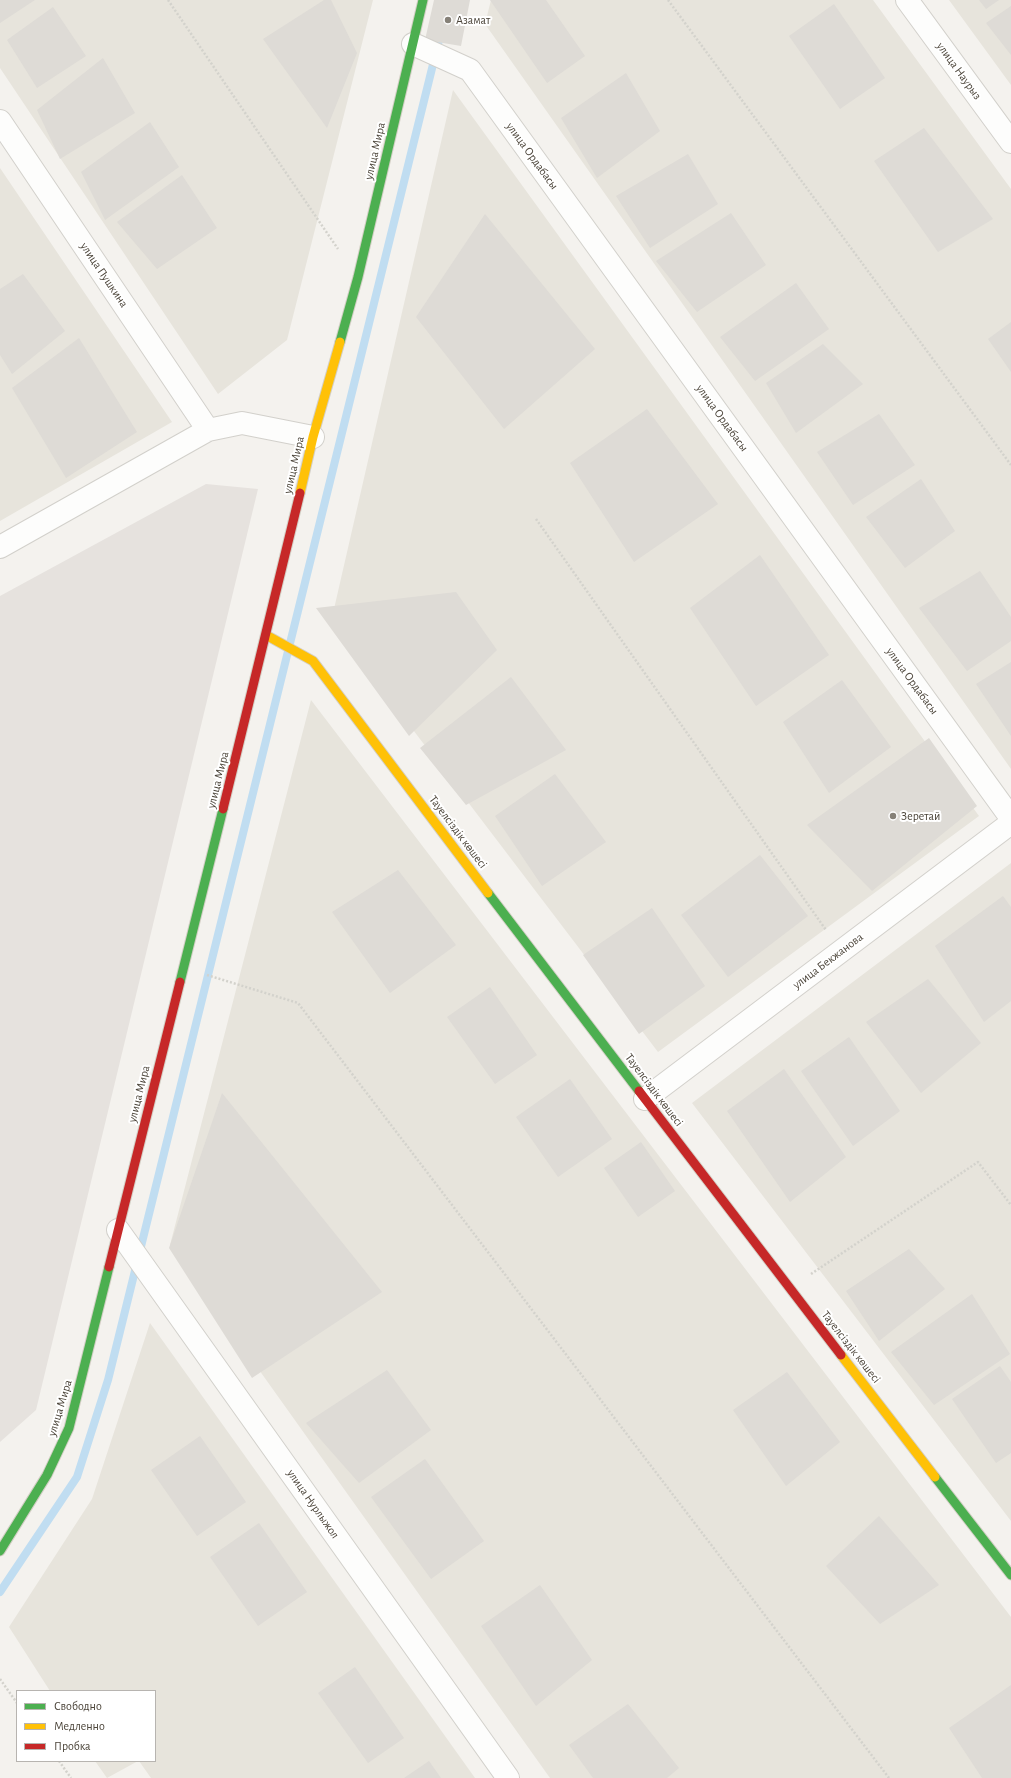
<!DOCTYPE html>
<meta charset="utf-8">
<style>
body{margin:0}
#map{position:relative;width:1011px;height:1778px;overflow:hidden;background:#f4f2ee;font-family:"Alegreya Sans",sans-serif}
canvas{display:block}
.legend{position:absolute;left:16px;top:1690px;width:140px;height:72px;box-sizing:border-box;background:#fff;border:1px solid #b7b4b0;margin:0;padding:5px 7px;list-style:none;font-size:12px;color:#4b4439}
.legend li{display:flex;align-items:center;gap:8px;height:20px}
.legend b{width:20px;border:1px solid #b7b4b0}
</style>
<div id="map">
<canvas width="1011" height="1778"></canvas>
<ul class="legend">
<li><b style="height:5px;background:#4caf50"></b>Свободно</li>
<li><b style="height:5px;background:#ffc107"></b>Медленно</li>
<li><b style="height:5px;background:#c62828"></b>Пробка</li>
</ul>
</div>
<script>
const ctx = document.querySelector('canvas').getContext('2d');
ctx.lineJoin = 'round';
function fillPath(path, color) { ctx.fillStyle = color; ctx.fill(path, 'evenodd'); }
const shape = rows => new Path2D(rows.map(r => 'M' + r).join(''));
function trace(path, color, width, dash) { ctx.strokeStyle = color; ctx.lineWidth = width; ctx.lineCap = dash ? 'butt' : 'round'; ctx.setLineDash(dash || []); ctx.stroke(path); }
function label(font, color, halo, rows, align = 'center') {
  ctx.font = font + ' "Alegreya Sans",sans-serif'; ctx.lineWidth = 4; ctx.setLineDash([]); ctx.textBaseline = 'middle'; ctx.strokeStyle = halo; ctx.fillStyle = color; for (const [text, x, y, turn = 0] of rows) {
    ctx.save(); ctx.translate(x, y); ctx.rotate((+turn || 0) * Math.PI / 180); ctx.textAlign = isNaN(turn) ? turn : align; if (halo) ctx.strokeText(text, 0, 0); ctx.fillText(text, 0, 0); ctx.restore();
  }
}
const residential = shape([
 [0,0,373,0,287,340,218,394,0,68],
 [491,0,873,0,1011,189,1011,769,485,24],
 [949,0,1011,0,1011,85],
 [453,90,979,816,658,1052,331,622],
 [0,168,172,422,0,521],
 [311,700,1011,1617,1011,1778,550,1778,170,1245],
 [1011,863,1011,1521,692,1103],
 [150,1323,475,1778,151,1778,139,1761,155,1761,155,1691,50,1691,9,1627,92,1499],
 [95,1761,138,1761,107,1778]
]);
const industrial = shape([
 [206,484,258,489,36,1410,0,1442,0,596]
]);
const stream = shape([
 [0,1592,77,1477,108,1380,441,32]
]);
const building = shape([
 [0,0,35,0,0,23],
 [324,0,331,0,357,53,327,128,263,39],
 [434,0,470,0,461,46,425,40],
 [490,0,546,0,585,56,547,83],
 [979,0,999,0,986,9],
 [834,4,885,78,840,109,789,36],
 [1011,6,1011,55,986,23],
 [53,7,86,56,37,88,7,40],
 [103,58,135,113,60,159,37,110],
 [626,73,660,131,597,178,561,118],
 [150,122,179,167,105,220,81,172],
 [924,128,993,219,938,252,874,161],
 [688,154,718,204,650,248,616,196],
 [182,175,217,228,157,269,117,222],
 [731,213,766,265,697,312,656,261],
 [485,214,595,349,504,429,416,317],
 [23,274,65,331,12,374,0,355,0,289],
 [796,283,829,329,755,381,720,337],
 [1011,322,1011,372,988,339],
 [79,338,137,432,66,478,12,388],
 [823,344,863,384,796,433,766,383],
 [647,409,718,504,634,562,570,463],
 [879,414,915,465,853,505,817,452],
 [921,479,955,531,905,568,866,517],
 [760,555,829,655,756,706,690,608],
 [980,571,1011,617,1011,641,967,671,919,608],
 [456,592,497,650,409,736,316,608],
 [1011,662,1011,736,976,684],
 [511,677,566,750,466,805,420,748],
 [842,680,891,747,829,793,783,722],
 [929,738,977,806,872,891,807,825],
 [555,774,606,842,542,886,495,816],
 [760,855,808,916,728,977,681,915],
 [398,870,456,945,390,993,332,912],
 [1003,896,1011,907,1011,1001,984,1022,935,946],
 [652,908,705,986,639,1034,583,955],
 [928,979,981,1043,921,1093,866,1022],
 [490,987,537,1055,495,1084,447,1017],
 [849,1037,900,1111,853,1146,801,1071],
 [784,1069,846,1157,790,1202,727,1111],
 [570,1079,612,1139,558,1177,516,1117],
 [222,1093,382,1292,252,1378,169,1248],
 [641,1142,675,1191,638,1217,604,1168],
 [909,1249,945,1289,879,1341,846,1291],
 [972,1294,1010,1354,934,1405,891,1352],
 [1000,1366,1011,1382,1011,1453,996,1463,952,1399],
 [387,1370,431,1430,359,1483,306,1423],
 [787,1372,840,1442,786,1486,733,1410],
 [200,1436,246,1502,197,1536,151,1470],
 [425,1459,484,1541,431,1579,371,1497],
 [879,1516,939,1585,880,1624,826,1566],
 [259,1523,307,1592,258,1626,210,1557],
 [540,1585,592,1660,536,1706,481,1626],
 [355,1667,404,1738,368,1763,318,1693],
 [1011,1685,1011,1778,982,1778,949,1728],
 [628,1704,679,1768,667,1778,593,1778,569,1745],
 [429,1761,441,1778,404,1778]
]);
const path = shape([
 [168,0,338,249],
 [668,0,1011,465],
 [536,519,826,930],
 [207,975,298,1003,889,1778],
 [811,1274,978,1162,1011,1205],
 [0,1679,17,1703],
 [59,1761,71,1778]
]);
const street = shape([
 [907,0,1011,142],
 [413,44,470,70,1011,818],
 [0,121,208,430],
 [0,547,208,430,242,423,313,437],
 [645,1099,1011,823],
 [118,1230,508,1778]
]);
const fast = shape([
 [340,342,358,277,423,0],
 [488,893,639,1091],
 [180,982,223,809],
 [935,1477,1011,1575],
 [0,1551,47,1475,69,1428,109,1267]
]);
const slow = shape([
 [300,493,313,437,340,342],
 [266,635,313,661,488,893],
 [841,1355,935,1477]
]);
const jam = shape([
 [223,809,300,493],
 [639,1091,841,1355],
 [109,1267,180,982]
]);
const markers = [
 [448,20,4,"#868178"],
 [893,816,4,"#868178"]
];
const poiNames = [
 ["Азамат",456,20],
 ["Зеретай",901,816]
];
const streetNames = [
 ["улица Наурыз",959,71,54],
 ["улица Мира",375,151,-77],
 ["улица Ордабасы",532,156,54],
 ["улица Пушкина",104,275,56],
 ["улица Ордабасы",722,418,54],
 ["улица Мира",294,465,-77],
 ["улица Ордабасы",912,681,54],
 ["улица Мира",218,780,-76],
 ["Тауелсіздік көшесі",458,832,53],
 ["улица Бекжанова",828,961,-37],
 ["Тауелсіздік көшесі",654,1090,53],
 ["улица Мира",139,1094,-76],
 ["Тауелсіздік көшесі",851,1347,52],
 ["улица Мира",60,1408,-73],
 ["улица Нурлыжол",313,1504,55]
];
fillPath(residential, '#e7e4dc');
fillPath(industrial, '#e6e2de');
trace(stream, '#c0ddf1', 8);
fillPath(building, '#dedbd6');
trace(street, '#d2d0cb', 24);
trace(fast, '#d3cfc5', 11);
trace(slow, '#d3cfc5', 11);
trace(jam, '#d3cfc5', 11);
trace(path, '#d3d2cc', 2.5, [2, 2]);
trace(street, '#fdfdfc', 22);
trace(fast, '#4caf50', 9);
trace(slow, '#ffc107', 9);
trace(jam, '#c62828', 9);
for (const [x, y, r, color] of markers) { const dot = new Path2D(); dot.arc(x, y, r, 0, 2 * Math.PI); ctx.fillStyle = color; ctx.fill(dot); trace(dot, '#fff', 1.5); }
label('12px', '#4b4439', '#fff', poiNames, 'left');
label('12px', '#4b4439', '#fff', streetNames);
</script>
